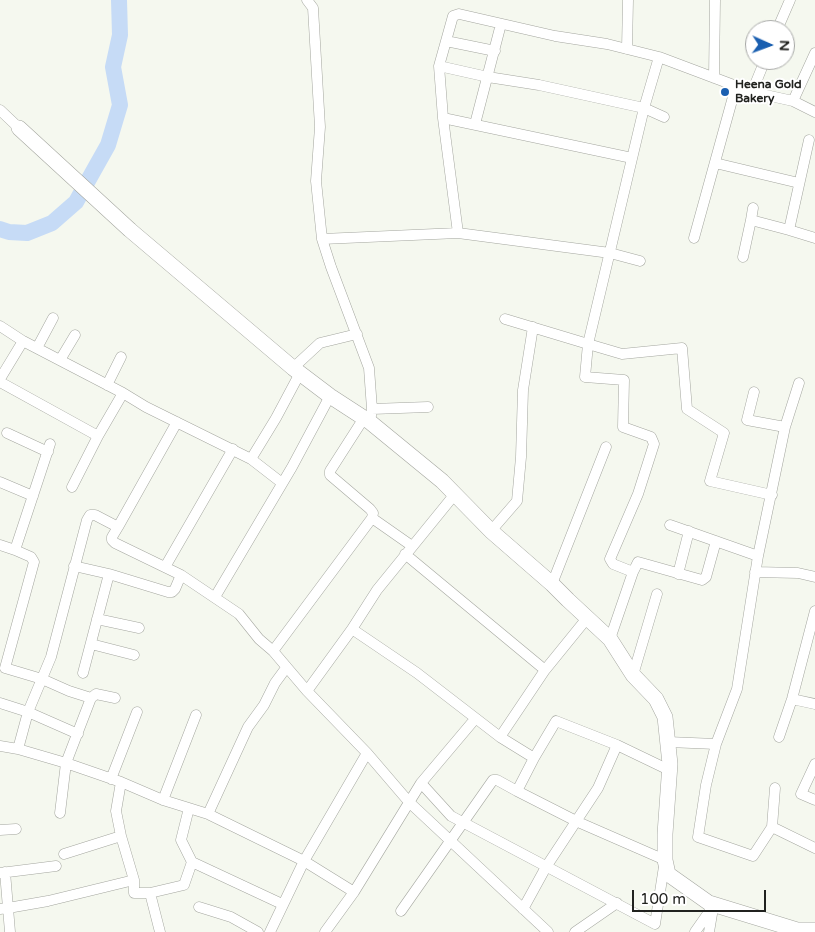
<!DOCTYPE html>
<style>
body{margin:0}
#map{position:relative;width:815px;height:932px;overflow:hidden;background:#f5f8ef;font-family:"Varela Round",sans-serif}
canvas{display:block}
.north{position:absolute;left:745px;top:20px;width:50px;height:50px;box-sizing:border-box;background:#fff;border:1px solid #a6a7a5;border-radius:50%;rotate:92deg;font-size:14px;font-weight:700;line-height:20px;text-align:center;color:#21221f}
.north::after{content:'';display:block;margin:auto;width:18px;height:22px;background:#1a5fb0;clip-path:polygon(50% 0,100% 100%,50% 72%,0 100%)}
.scale{position:absolute;left:632px;top:890px;width:134px;height:22px;box-sizing:border-box;border:2px solid #21221f;border-top:0;padding-left:6px;font-size:15px;line-height:18px;white-space:nowrap;color:#21221f;-webkit-text-stroke:4px #fff;paint-order:stroke}
</style>
<div id="map">
<canvas width="815" height="932"></canvas>
<div class="north">N</div>
<div class="scale">100 m</div>
</div>
<script>
const ctx = document.querySelector('canvas').getContext('2d');
ctx.lineJoin = 'round';
const shape = rows => new Path2D(rows.map(r => 'M' + r).join(''));
function trace(path, color, width, dash) { ctx.strokeStyle = color; ctx.lineWidth = width; ctx.lineCap = dash ? 'butt' : 'round'; ctx.setLineDash(dash || []); ctx.stroke(path); }
function label(font, color, halo, rows, align = 'center') {
  ctx.font = font + ' "Varela Round",sans-serif'; ctx.lineWidth = 4; ctx.setLineDash([]); ctx.textBaseline = 'middle'; ctx.strokeStyle = halo; ctx.fillStyle = color; for (const [text, x, y, turn = 0] of rows) {
    ctx.save(); ctx.translate(x, y); ctx.rotate((+turn || 0) * Math.PI / 180); ctx.textAlign = isNaN(turn) ? turn : align; if (halo) ctx.strokeText(text, 0, 0); ctx.fillText(text, 0, 0); ctx.restore();
  }
}
const river = shape([
 [0,229,9,232,27,233,52,223,76,202,108,145,120,105,113,67,120,35,119,0]
]);
const street = shape([
 [307,0,313,8,320,127,316,181,322,239,331,267,369,368,372,409,370,422],
 [777,30,790,0],
 [446,41,495,51],
 [627,49,628,0],
 [659,57,644,108,588,344,622,354,682,348,687,409,724,433,710,481,772,495],
 [439,66,443,118],
 [714,78,715,0],
 [752,92,765,60],
 [793,101,815,53],
 [0,110,19,128],
 [664,117,644,108,539,85,488,77,439,66,453,16,459,14,555,36,607,44,659,57,752,92,793,101,815,112],
 [475,124,501,24],
 [809,140,789,230,815,238],
 [715,163,799,183],
 [753,208,751,220,789,230],
 [458,233,610,253,640,261],
 [694,238,736,86],
 [322,239,458,233,443,118,632,158],
 [743,257,751,220],
 [505,319,588,344,585,377,624,380,623,427,651,437,654,444,638,494,610,559,613,564,633,572],
 [0,326,23,341,123,393],
 [37,348,53,318],
 [60,360,75,335],
 [293,368,320,343,357,334],
 [0,379,23,341],
 [0,382,98,436,123,393,146,407,251,459,276,418,300,373],
 [799,383,785,427,758,556,737,689,716,744,706,785,698,837,753,856,772,827,815,848],
 [107,385,121,357],
 [754,392,747,420,785,427],
 [372,409,428,407],
 [7,433,48,452],
 [50,444,15,550,31,557,34,562,5,668,42,679,69,691,91,698,66,763,60,813],
 [251,459,282,483],
 [0,482,33,496],
 [72,487,98,436],
 [372,518,412,546],
 [670,525,758,556],
 [118,527,177,422],
 [491,531,517,501,521,457,523,390,533,327],
 [0,545,15,550],
 [405,554,545,670],
 [74,566,109,574,168,592,172,592,175,589,181,575],
 [165,567,233,449],
 [755,572,798,573,815,577],
 [678,574,689,531],
 [552,584,606,447],
 [215,597,292,467,330,396],
 [97,619,139,628],
 [352,629,417,673,500,737,534,758,556,721,617,745,669,770],
 [610,639,633,572,638,562,702,580,706,577,716,541],
 [91,644,134,655],
 [273,651,372,518,373,513,370,509,330,475,330,471,364,418],
 [83,673,109,574],
 [633,675,657,594],
 [307,691,352,629,377,590,455,494],
 [91,698,96,694,115,698],
 [792,699,815,704],
 [0,703,28,712,78,734],
 [500,737,545,670,588,617],
 [779,737,792,699,815,611],
 [668,742,716,744],
 [0,746,18,749,66,763,121,782,163,800,208,814,304,861,354,892],
 [18,749,28,712,51,657,87,520,90,515,95,515,118,527,112,537,112,540,115,543,181,575,239,614,259,639,273,651,307,691,367,753,409,802,548,932],
 [815,764,801,794,815,800],
 [111,779,137,712],
 [121,782,116,811,121,836,134,880,134,893,150,893,184,885,192,862,282,904],
 [421,783,451,816,655,924,665,860,578,822,517,791,534,758],
 [163,800,196,715],
 [189,808,181,840,192,862],
 [208,814,248,727,264,705,275,683,286,668],
 [772,827,775,788],
 [0,830,16,829],
 [64,854,121,836],
 [0,873,56,866],
 [150,893,160,932],
 [199,907,231,917,258,932],
 [0,909,8,908,5,872],
 [523,909,546,867,598,788,617,745],
 [401,911,493,780,497,780,517,791],
 [10,932,8,908,48,901,134,880],
 [270,932,304,861,367,753],
 [325,932,354,892,421,783,475,719],
 [575,932,617,903],
 [695,932,714,905],
 [709,932,713,908]
]);
const secondary = shape([
 [19,128,130,230,293,368,330,396,370,422,442,481,491,531,552,584,568,600,610,639,633,675,656,699,665,717,670,764,665,834,665,860,668,874,709,903,797,930,815,930]
]);
const markers = [
 [725,92,5,"#1a5fb0"]
];
const poiNames = [
 ["Heena Gold",735,85],
 ["Bakery",735,99]
];
trace(river, '#c6dbf6', 16);
trace(street, '#a4a69f', 11);
trace(secondary, '#a4a69f', 16);
trace(street, '#fff', 10);
trace(secondary, '#fff', 15);
for (const [x, y, r, color] of markers) { const dot = new Path2D(); dot.arc(x, y, r, 0, 2 * Math.PI); ctx.fillStyle = color; ctx.fill(dot); trace(dot, '#fff', 2); }
label('bold 12px', '#21221f', '#fff', poiNames, 'left');
</script>
